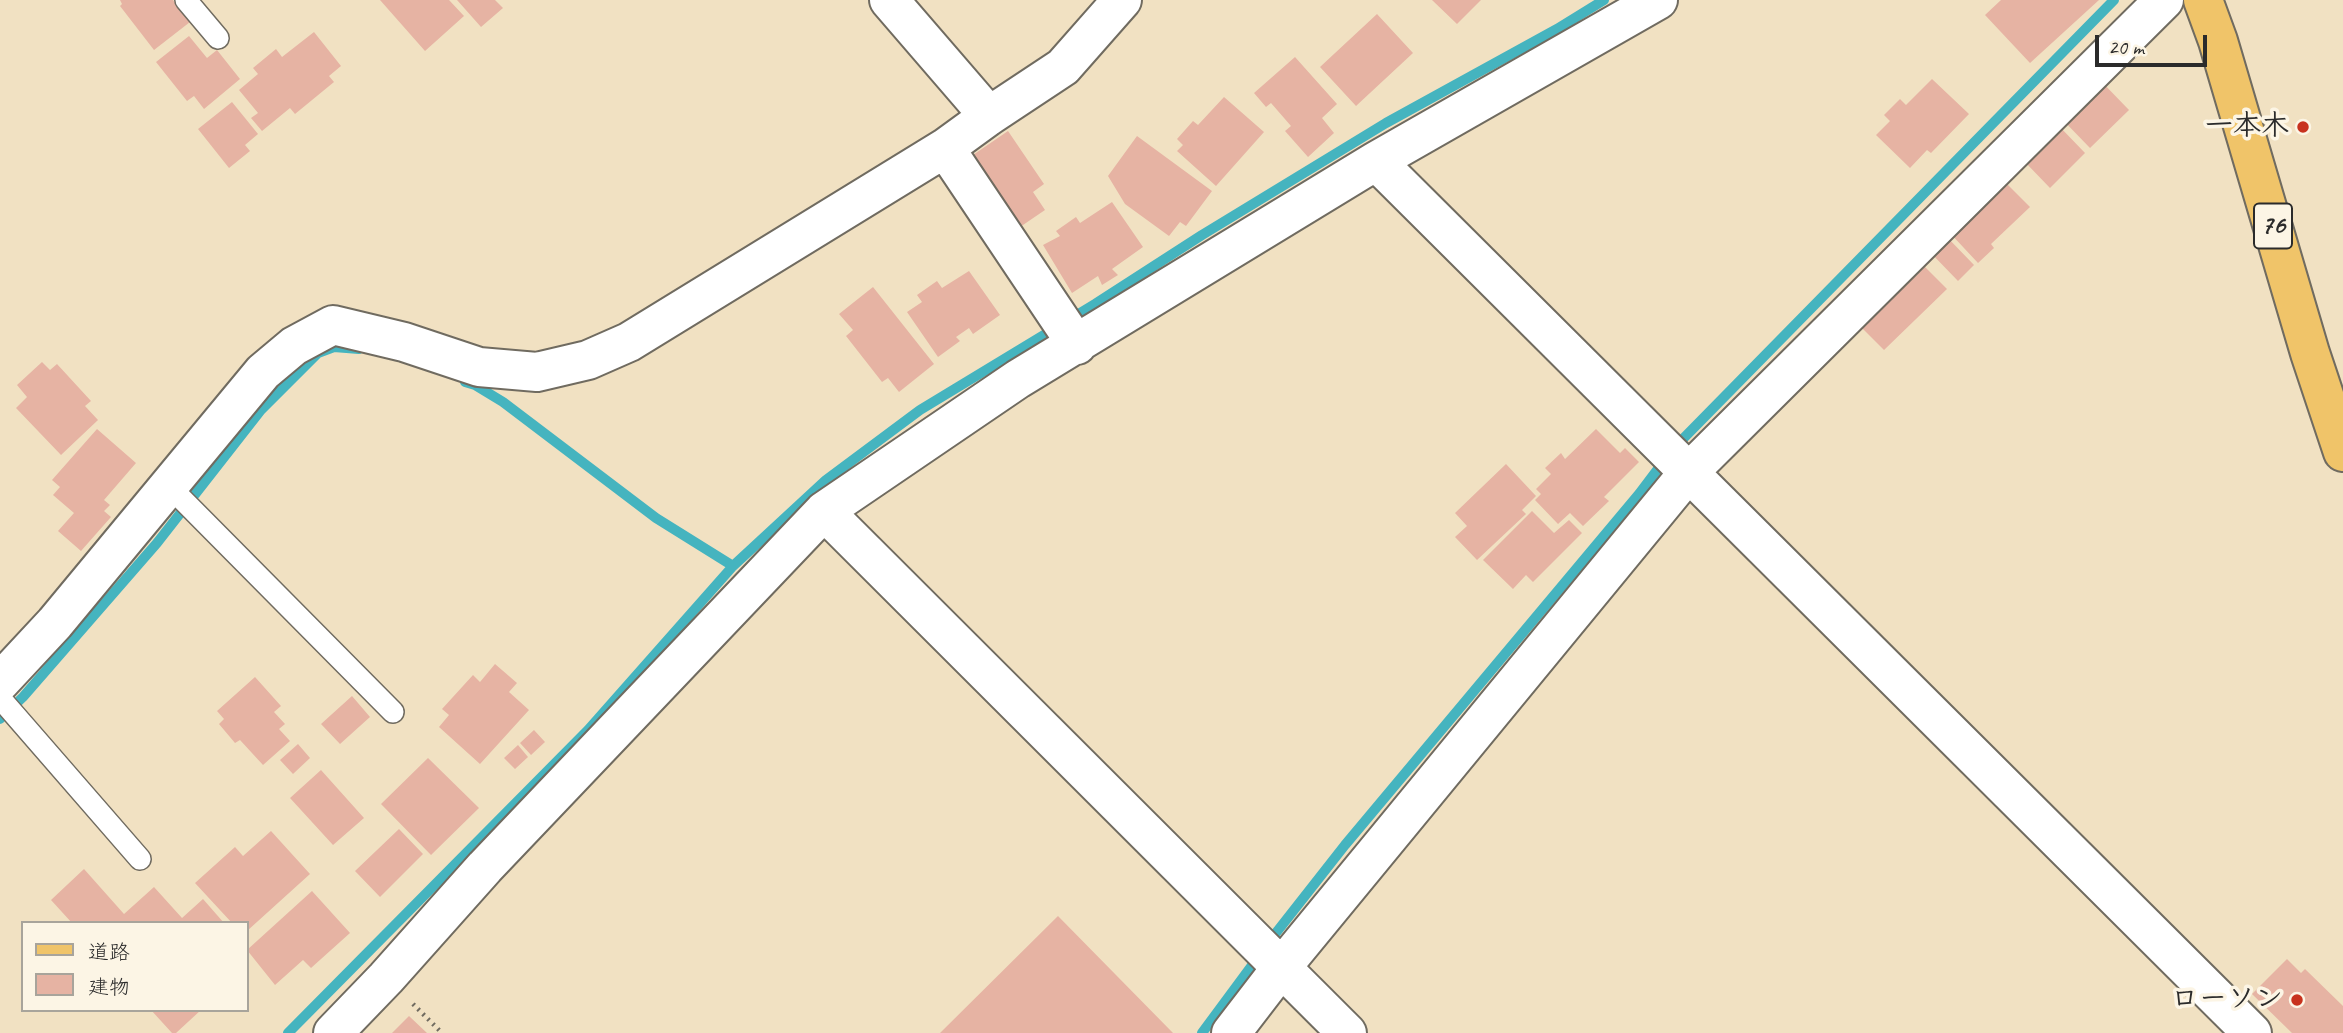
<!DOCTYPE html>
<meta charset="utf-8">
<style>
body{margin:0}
#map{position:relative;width:2343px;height:1033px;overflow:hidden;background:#f1e1c2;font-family:Caveat,"Klee One",sans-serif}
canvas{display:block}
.legend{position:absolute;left:21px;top:921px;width:228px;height:91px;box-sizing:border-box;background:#fcf5e5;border:2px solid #a8a49b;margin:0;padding:9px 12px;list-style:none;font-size:21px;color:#2b2b2b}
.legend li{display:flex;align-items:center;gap:14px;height:35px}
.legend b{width:35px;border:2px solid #a8a49b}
.scale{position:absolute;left:2095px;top:35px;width:112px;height:32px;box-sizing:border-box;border:4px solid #2b2b2b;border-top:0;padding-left:9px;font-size:21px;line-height:24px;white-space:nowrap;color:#2b2b2b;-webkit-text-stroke:5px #fcf5e5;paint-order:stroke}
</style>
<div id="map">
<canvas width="2343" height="1033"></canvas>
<ul class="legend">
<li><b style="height:9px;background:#f0c469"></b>道路</li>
<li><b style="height:19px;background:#e6b3a3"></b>建物</li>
</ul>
<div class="scale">20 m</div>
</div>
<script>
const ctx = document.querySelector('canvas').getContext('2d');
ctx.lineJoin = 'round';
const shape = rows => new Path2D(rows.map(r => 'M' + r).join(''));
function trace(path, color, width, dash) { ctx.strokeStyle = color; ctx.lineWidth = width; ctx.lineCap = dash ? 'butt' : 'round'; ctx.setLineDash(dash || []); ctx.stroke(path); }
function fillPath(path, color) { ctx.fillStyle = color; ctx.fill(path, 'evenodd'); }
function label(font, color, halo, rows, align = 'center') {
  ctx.font = font + ' Caveat,"Klee One",sans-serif'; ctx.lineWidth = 7; ctx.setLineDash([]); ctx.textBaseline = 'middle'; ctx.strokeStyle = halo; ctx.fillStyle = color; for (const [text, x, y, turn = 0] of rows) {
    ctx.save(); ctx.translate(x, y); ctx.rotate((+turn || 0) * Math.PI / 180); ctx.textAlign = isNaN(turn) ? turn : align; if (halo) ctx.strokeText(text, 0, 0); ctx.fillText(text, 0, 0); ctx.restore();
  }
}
const stream = shape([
 [465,382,475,385,503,402,656,518,733,566],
 [0,719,23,697,157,543,261,410,318,353,334,347,359,349],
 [1268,943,1345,845,1639,494,1673,449,2114,0],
 [288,1033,588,730,733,566,826,480,920,410,1095,304,1202,235,1386,123,1557,29,1604,0],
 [1202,1033,1259,956]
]);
const building = shape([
 [120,0,173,0,190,22,154,50,120,6,122,4],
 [380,0,449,0,464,16,425,51],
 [457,0,495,0,503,8,481,27],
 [1432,0,1481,0,1457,24],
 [2001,0,2099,0,2030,63,1985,15],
 [1377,14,1413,53,1356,106,1320,67],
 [314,32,341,66,329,76,334,82,295,114,290,108,262,131,251,118,258,113,239,90,258,74,253,68,276,49,282,57],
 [189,36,207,58,217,50,240,79,204,109,194,96,187,101,156,62],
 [1295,57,1337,104,1322,118,1334,133,1308,157,1285,131,1291,126,1271,103,1266,107,1254,93],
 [2098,78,2129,110,2090,148,2059,116],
 [1932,79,1969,114,1931,153,1927,150,1910,168,1876,135,1890,121,1884,115,1900,99,1906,105],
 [1224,97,1264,132,1216,186,1177,151,1183,145,1177,139,1193,121,1198,125],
 [232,102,258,134,245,145,250,151,229,168,198,129],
 [2059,126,2085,153,2050,188,2024,161],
 [1008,131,1044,184,1033,192,1045,210,1020,227,973,155],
 [1137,136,1212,191,1186,226,1180,222,1169,236,1125,204,1108,176],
 [2004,181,2030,207,1991,244,1994,248,1978,263,1949,232],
 [1112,202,1143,247,1112,269,1118,275,1102,285,1098,276,1072,293,1043,245,1060,236,1056,231,1076,217,1080,223],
 [1945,235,1974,265,1958,281,1929,251],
 [1925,267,1947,289,1884,350,1862,328],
 [969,271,1000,315,973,334,969,328,956,337,960,341,938,357,907,312,922,302,917,295,937,281,942,288],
 [873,287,934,364,899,392,888,378,882,382,846,336,853,330,839,314],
 [42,362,50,370,57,364,91,401,85,406,98,420,61,455,16,408,27,397,17,385],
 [97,429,136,463,104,500,110,505,104,511,111,517,81,551,58,531,74,513,53,495,60,487,52,480],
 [1596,429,1620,453,1625,448,1639,462,1604,497,1609,501,1583,526,1570,513,1558,524,1535,500,1541,494,1536,489,1551,474,1545,468,1561,453,1565,459],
 [1506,464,1536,496,1522,510,1526,514,1477,560,1455,537,1467,526,1455,513],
 [1532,511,1554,533,1569,520,1582,533,1533,582,1526,575,1513,589,1483,560],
 [495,664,517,683,509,692,529,710,480,764,439,727,449,715,442,709,473,675,480,682],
 [255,677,281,706,274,712,285,724,279,729,290,741,263,765,240,740,235,743,219,724,224,719,217,711],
 [352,696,370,717,340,744,321,724],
 [534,730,545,742,531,755,520,743],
 [298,744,310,758,293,774,280,760],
 [518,745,528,757,515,769,504,758],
 [428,758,479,808,431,855,381,804],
 [321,770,364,818,333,845,290,798],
 [399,829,423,854,380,897,355,871],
 [271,831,310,874,247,931,247,923,232,923,195,883,235,847,243,856],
 [84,869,124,914,154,887,182,918,203,899,224,923,72,923,51,900],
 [312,891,350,933,311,968,303,960,275,985,247,950],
 [1058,916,1173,1033,940,1033],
 [2287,959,2301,973,2305,969,2343,1006,2343,1033,2292,1033,2252,994],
 [151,1010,201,1010,176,1033,172,1033],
 [409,1016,427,1033,392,1033]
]);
const path = shape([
 [413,1004,442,1033]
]);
const service = shape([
 [186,0,218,38],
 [169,486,393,712],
 [0,698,140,859]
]);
const minor = shape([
 [889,0,989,116],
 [945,148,1077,345],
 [1376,161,2252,1033],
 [824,511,1347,1033],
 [0,682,55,623,263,372,294,346,333,325,404,342,479,367,537,372,588,360,629,342,945,148,989,116,1063,67,1122,0],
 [333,1033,386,978,485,867,824,511,1018,379,1376,161,1658,0],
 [1231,1033,1281,968,1688,473,2164,0]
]);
const primary = shape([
 [2203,0,2218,41,2310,353,2343,452]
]);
const markers = [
 [2303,127,7,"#c8321e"],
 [2297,1000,7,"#c8321e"]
];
const shields = [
 [2273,226,38]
];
const shieldNames = [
 ["76",2273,226]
];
const poiNames = [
 ["一本木",2289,127],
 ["ローソン",2283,1000]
];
trace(stream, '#45b4bf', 10);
fillPath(building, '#e6b3a3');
trace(service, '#706b60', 24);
trace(minor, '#706b60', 42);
trace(primary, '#706b60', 42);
trace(path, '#706b60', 4.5, [2, 5]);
trace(service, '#fff', 21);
trace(minor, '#fff', 38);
trace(primary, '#f0c469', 38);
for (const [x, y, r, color] of markers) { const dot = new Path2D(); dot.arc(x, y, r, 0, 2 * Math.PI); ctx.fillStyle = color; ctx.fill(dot); trace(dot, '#fcf5e5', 2.5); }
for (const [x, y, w] of shields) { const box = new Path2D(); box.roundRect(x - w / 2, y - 22.5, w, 45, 5); ctx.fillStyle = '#fcf5e5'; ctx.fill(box); trace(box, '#2b2b2b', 2); }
label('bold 26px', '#2b2b2b', null, shieldNames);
label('bold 28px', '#2b2b2b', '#fcf5e5', poiNames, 'right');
</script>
